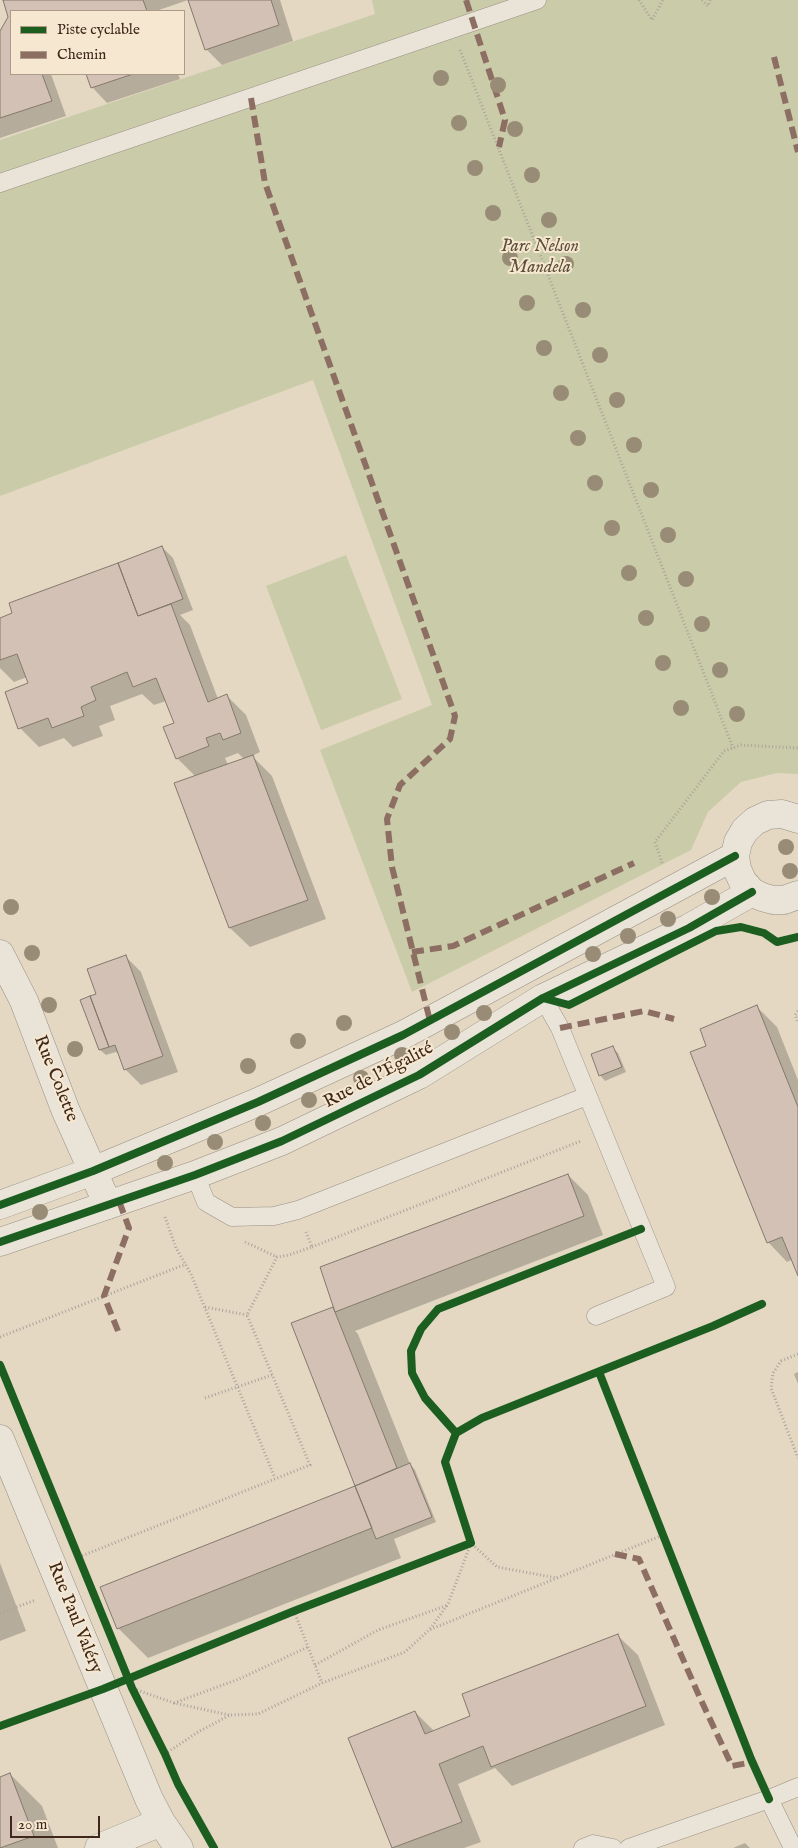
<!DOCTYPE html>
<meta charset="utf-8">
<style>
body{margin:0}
#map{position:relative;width:798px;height:1848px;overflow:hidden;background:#e4d8c3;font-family:"IM FELL English",serif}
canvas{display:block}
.legend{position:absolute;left:10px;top:10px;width:175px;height:65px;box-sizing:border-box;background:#f6e8d0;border:1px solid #ad9b88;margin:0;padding:6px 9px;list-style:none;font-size:15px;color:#3f281b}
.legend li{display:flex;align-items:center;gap:10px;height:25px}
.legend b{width:25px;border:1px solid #ad9b88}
.scale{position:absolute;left:10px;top:1816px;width:90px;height:22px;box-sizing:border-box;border:2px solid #3f281b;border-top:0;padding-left:6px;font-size:15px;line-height:18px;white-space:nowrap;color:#3f281b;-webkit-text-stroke:4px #f6e8d0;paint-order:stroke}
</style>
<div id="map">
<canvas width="798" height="1848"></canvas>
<ul class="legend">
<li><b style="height:6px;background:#1b5e20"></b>Piste cyclable</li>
<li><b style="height:6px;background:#8d6e63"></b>Chemin</li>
</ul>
<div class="scale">20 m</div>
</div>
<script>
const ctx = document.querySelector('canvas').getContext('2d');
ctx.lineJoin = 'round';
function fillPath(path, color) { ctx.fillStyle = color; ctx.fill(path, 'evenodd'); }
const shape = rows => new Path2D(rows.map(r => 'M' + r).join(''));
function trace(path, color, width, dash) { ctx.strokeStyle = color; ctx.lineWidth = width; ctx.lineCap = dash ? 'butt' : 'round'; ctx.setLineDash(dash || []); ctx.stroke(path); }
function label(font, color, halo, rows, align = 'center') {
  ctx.font = font + ' "IM FELL English",serif'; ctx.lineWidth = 4; ctx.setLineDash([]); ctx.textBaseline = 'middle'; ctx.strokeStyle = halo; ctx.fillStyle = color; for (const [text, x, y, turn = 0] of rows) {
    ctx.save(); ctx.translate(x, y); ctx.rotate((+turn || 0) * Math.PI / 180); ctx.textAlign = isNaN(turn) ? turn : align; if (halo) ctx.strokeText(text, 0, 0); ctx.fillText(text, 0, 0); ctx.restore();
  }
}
const green = shape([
 [372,0,798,0,798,774,777,773,741,782,708,812,691,850,412,992,320,750,432,705,313,380,0,496,0,140,375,14],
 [346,555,402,699,321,730,266,586]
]);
const shadow = shape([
 [4,0,188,0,156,11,11,11,11,74,51,74,66,116,0,138,0,32,10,17],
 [189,0,280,0,293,41,222,65,206,49],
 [87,74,178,74,180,79,107,103,92,87],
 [162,547,173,558,193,610,180,615,190,625,218,699,226,695,246,715,260,752,252,756,272,776,326,919,250,947,230,928,176,784,196,777,177,758,175,723,166,701,154,705,142,694,110,706,115,720,99,726,103,736,73,747,64,738,39,747,20,728,29,684,27,677,14,682,0,668,0,619],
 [238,753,244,759,228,765,225,758],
 [125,956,141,972,178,1072,141,1085,125,1069,121,1056,116,1052,106,1055,100,1050,82,1001,97,995],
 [757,1007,777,1027,798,1080,798,1272,793,1259,787,1262,768,1242,708,1047],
 [613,1048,618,1053,626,1072,605,1081,600,1075],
 [568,1175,588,1195,603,1235,355,1331,358,1334,410,1464,415,1470,436,1522,394,1539,401,1558,148,1658,118,1628,357,1486,293,1324,333,1308,336,1312,321,1268],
 [798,1372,798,1384,794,1374],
 [0,1563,26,1631,0,1641],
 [618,1636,638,1655,665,1725,512,1786,495,1768,458,1784,481,1842,464,1848,393,1848,350,1738,415,1712,435,1732,472,1717],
 [10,1774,42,1806,58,1848,0,1848,0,1778],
 [745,1843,750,1848,733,1848]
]);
const building = shape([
 [3,0,143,0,147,11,11,11,11,74,42,74,52,101,0,118,0,31,8,17,3,0],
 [188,0,271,0,279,25,205,50,188,0],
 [86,74,133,74,91,88,86,74],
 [162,546,183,599,138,616,118,563,162,546],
 [118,563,138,616,171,604,208,702,227,694,241,733,223,740,220,733,206,738,209,746,176,759,163,727,174,723,156,678,133,687,127,672,91,687,96,700,81,707,84,716,52,728,48,718,18,729,5,692,28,683,17,654,0,660,0,618,12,613,9,603,118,563],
 [253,755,308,900,229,928,174,783,253,755],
 [126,955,163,1056,124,1070,115,1045,109,1047,90,996,96,994,87,969,126,955],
 [90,996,109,1047,99,1050,80,1000,90,996],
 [757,1005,798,1107,798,1276,782,1237,767,1243,690,1052,706,1046,700,1029,757,1005],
 [613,1046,622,1067,599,1076,591,1054,613,1046],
 [568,1174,584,1216,335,1312,320,1267,568,1174],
 [333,1307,397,1468,355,1486,291,1323,333,1307],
 [410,1463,432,1517,376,1539,355,1486,410,1463],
 [355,1486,372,1528,117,1629,100,1587,355,1486],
 [618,1634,646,1706,491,1767,483,1746,439,1764,462,1822,392,1848,348,1738,415,1711,425,1734,470,1716,462,1694,618,1634],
 [10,1773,34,1836,0,1848,0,1777,10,1773]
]);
const path = shape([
 [639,0,652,20,663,0],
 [702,0,708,6,710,0],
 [460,50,733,748],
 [662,863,655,842,724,751,741,745,798,748],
 [798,1011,795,1015,798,1023],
 [165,1217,176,1248,191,1274,275,1478],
 [245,1242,277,1257],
 [312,1247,581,1141],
 [205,1307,247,1315],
 [0,1337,186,1264],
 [798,1354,781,1361,773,1373,771,1388,798,1458],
 [205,1398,272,1375],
 [79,1557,310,1465,247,1315,277,1257,289,1255,312,1247,306,1232],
 [294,1611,322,1683],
 [0,1613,36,1600],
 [430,1629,448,1604,471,1543,497,1567,557,1578,663,1535],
 [315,1665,378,1630,448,1605],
 [137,1690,174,1703,229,1715],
 [174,1703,239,1679,308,1647],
 [165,1754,198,1732,230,1715,258,1714,322,1683,405,1652,429,1630,557,1578]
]);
const service = shape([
 [0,183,537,0],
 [543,998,560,1028,666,1287,596,1316],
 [195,1175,206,1202,232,1217,274,1216,298,1210,587,1096],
 [583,1848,593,1844,613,1848],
 [629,1848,769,1799],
 [793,1848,769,1799,798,1787]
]);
const minor = shape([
 [0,954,24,1001,65,1109,108,1205],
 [0,1439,149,1799,161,1822,179,1848],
 [99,1848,161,1822]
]);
const tertiary = shape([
 [798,819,782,814,768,815,755,821,745,830,738,842,735,856,737,869,743,882,752,892,762,897,773,900,784,900,798,895],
 [0,1205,93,1171,258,1102,403,1035,735,856],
 [0,1242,195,1175,282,1141,419,1075,543,998,689,928,752,892]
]);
const quiet = shape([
 [466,0,505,120,499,147],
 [774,57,798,152],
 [251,98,265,183,455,716,450,739,400,785,387,819,392,867,430,1021],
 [412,952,453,946,634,863],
 [560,1028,644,1011,674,1019],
 [118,1331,104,1296,129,1228,119,1201],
 [615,1554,639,1559,700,1698,732,1766,753,1762]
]);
const cycleway = shape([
 [543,998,569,1005,716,931,741,927,764,933,777,942,798,937],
 [0,1205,93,1171,258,1102,403,1035,735,856],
 [0,1242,195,1175,282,1141,419,1075,543,998,689,928,752,892],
 [0,1365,132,1688,165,1754,178,1784,214,1848],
 [599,1372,751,1759,769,1799],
 [456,1433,425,1398,412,1373,411,1351,421,1329,438,1309,641,1229],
 [0,1726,103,1689,294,1611,471,1543,445,1462,456,1433,482,1418,713,1326,762,1304]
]);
const trees = [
 [441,78],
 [498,85],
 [459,123],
 [515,129],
 [475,168],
 [532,175],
 [493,213],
 [549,220],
 [510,258],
 [566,264],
 [527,303],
 [583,310],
 [544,348],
 [600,355],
 [561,393],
 [617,400],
 [578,438],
 [634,445],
 [595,483],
 [651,490],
 [612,528],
 [668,535],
 [629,573],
 [686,579],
 [646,618],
 [702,624],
 [663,663],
 [720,670],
 [681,708],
 [737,714],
 [786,847],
 [790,871],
 [712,897],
 [11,907],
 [668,919],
 [628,936],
 [32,953],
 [593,954],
 [49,1005],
 [484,1013],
 [344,1023],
 [452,1032],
 [298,1041],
 [75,1049],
 [402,1055],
 [248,1066],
 [361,1078],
 [309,1100],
 [263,1123],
 [215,1142],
 [165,1163],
 [40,1212]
];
const parkNames = [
 ["Parc Nelson",540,247],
 ["Mandela",540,268]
];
const streetNames = [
 ["Rue de l'Égalité",379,1076,-28],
 ["Rue Colette",55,1079,68],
 ["Rue Paul Valéry",74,1618,68]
];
fillPath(green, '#cacba8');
fillPath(shadow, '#0003');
fillPath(building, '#d2c1b4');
trace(building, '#83796d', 1);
trace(service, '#9a9084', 19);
trace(minor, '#9a9084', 29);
trace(tertiary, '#9a9084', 29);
trace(path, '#aba49b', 3, [1, 2.5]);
trace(service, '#e9e3d8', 18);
trace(minor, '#e9e3d8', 28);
trace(tertiary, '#e9e3d8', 28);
trace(quiet, '#8d6e63', 6, [12, 6]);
trace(cycleway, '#1b5e20', 8);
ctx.fillStyle = '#998c77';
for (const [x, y] of trees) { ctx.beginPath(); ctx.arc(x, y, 8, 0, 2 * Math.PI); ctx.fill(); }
label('italic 18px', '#5c4e39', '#f6e8d0', parkNames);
label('18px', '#3f281b', '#f6e8d0', streetNames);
</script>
